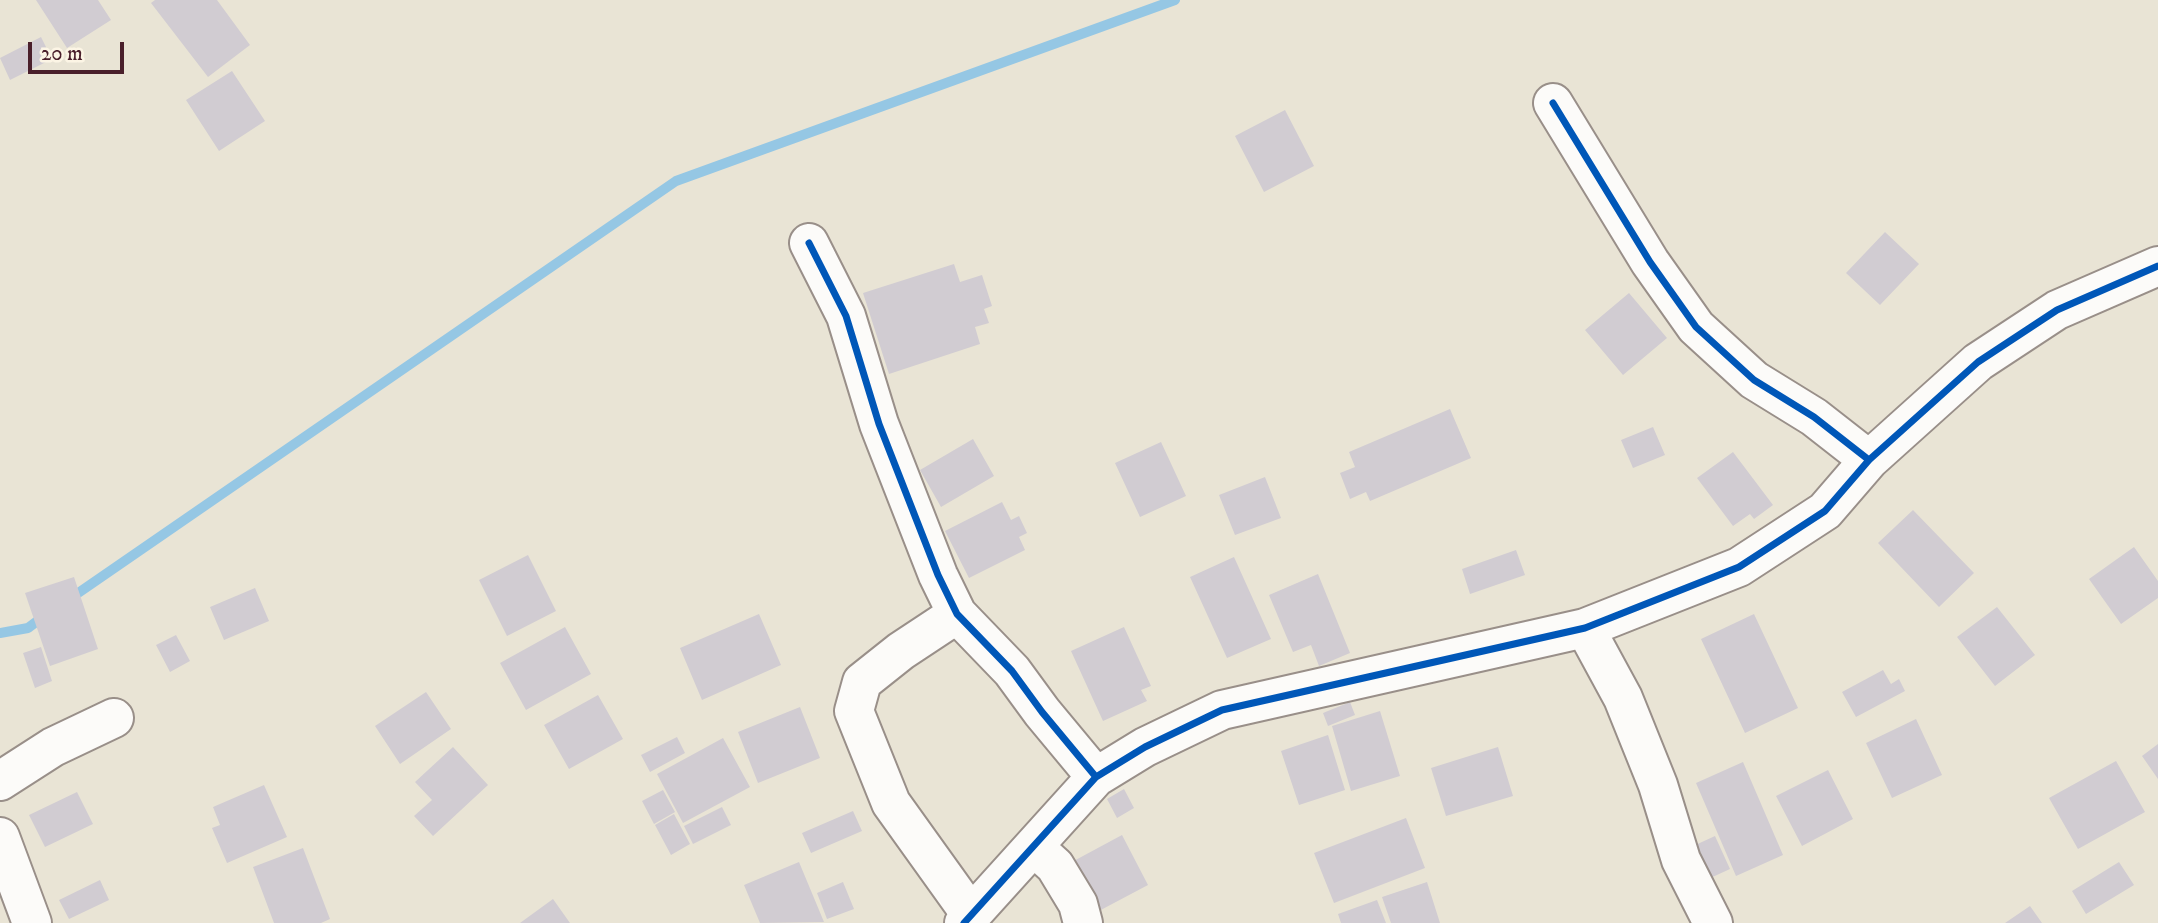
<!DOCTYPE html>
<style>
body{margin:0}
#map{position:relative;width:2158px;height:923px;overflow:hidden;background:#e9e4d5;font-family:"IM FELL DW Pica",serif}
canvas{display:block}
.scale{position:absolute;left:28px;top:42px;width:96px;height:32px;box-sizing:border-box;border:4px solid #4a1f2b;border-top:0;padding-left:9px;font-size:21px;line-height:24px;white-space:nowrap;color:#4a1f2b;-webkit-text-stroke:5px #fcf5e5;paint-order:stroke}
</style>
<div id="map">
<canvas width="2158" height="923"></canvas>
<div class="scale">20 m</div>
</div>
<script>
const ctx = document.querySelector('canvas').getContext('2d');
ctx.lineJoin = 'round';
const shape = rows => new Path2D(rows.map(r => 'M' + r).join(''));
function trace(path, color, width, dash) { ctx.strokeStyle = color; ctx.lineWidth = width; ctx.lineCap = dash ? 'butt' : 'round'; ctx.setLineDash(dash || []); ctx.stroke(path); }
function fillPath(path, color) { ctx.fillStyle = color; ctx.fill(path, 'evenodd'); }
const stream = shape([
 [68,600,676,181,1175,0],
 [0,633,28,628,44,616]
]);
const building = shape([
 [36,0,98,0,111,20,67,48],
 [155,0,217,0,250,45,208,77,151,3],
 [41,37,52,59,10,80,0,58],
 [232,71,265,121,219,151,186,100],
 [1285,110,1314,166,1264,192,1235,136],
 [1885,232,1919,264,1880,305,1846,273],
 [954,264,960,282,982,275,992,306,984,309,989,323,975,327,980,344,889,374,863,293],
 [1629,293,1667,338,1623,375,1585,330],
 [1450,409,1471,458,1370,501,1366,492,1350,499,1340,473,1355,467,1349,452],
 [1653,427,1665,455,1633,468,1621,440],
 [973,439,994,476,941,507,920,470],
 [1161,442,1186,496,1140,517,1115,463],
 [1733,452,1773,505,1754,519,1750,514,1733,526,1697,478],
 [1265,477,1281,518,1235,535,1219,495],
 [1002,502,1011,520,1019,516,1027,533,1019,537,1025,550,969,578,945,531],
 [1913,510,1974,573,1939,607,1878,543],
 [2134,547,2158,581,2158,598,2121,624,2089,579],
 [1516,550,1525,575,1470,594,1462,569],
 [528,555,556,611,507,636,479,580],
 [1234,557,1271,639,1227,658,1190,577],
 [1318,574,1350,653,1319,666,1311,645,1293,652,1269,595],
 [74,577,98,649,50,666,25,593],
 [255,588,269,621,224,640,210,607],
 [1997,607,2035,655,1995,686,1957,637],
 [759,614,781,665,702,700,680,648],
 [1754,614,1798,708,1745,733,1701,639],
 [565,627,591,674,526,710,500,663],
 [1124,627,1151,686,1141,690,1147,701,1103,721,1071,651],
 [176,635,190,661,170,672,156,645],
 [41,647,52,681,35,688,23,653],
 [1883,670,1891,684,1899,679,1905,691,1856,717,1842,692],
 [426,692,451,729,400,764,375,726],
 [598,695,623,739,569,769,544,725],
 [1350,702,1355,715,1328,726,1323,713],
 [800,707,820,758,758,783,738,732],
 [1380,711,1400,776,1351,791,1332,726],
 [1916,719,1942,775,1892,798,1866,743],
 [1328,735,1345,790,1299,805,1281,751],
 [677,737,685,753,650,772,641,755],
 [723,738,750,787,683,823,657,774],
 [2158,744,2158,779,2142,756],
 [453,747,488,785,433,836,414,816,432,800,415,782],
 [1498,747,1513,796,1446,816,1431,768],
 [2116,761,2145,812,2078,849,2049,798],
 [1743,762,1783,855,1736,876,1696,783],
 [1828,770,1853,819,1802,846,1776,796],
 [264,785,287,837,227,863,212,828,220,825,213,807],
 [1124,789,1134,808,1117,818,1107,799],
 [663,790,675,812,654,824,642,801],
 [77,792,93,824,45,847,29,815],
 [722,807,731,825,693,844,684,826],
 [853,811,862,831,811,853,802,833],
 [674,814,690,844,671,855,655,825],
 [1406,818,1425,868,1334,903,1314,853],
 [1122,835,1148,885,1097,912,1070,863],
 [1715,836,1730,869,1706,880,1691,847],
 [303,848,330,919,321,923,274,923,253,867],
 [799,862,824,922,760,923,744,885],
 [2119,862,2134,885,2086,914,2072,891],
 [100,880,109,900,69,919,59,900],
 [843,882,854,909,827,919,817,893],
 [1427,882,1440,923,1391,923,1382,897],
 [553,899,570,923,520,923],
 [1377,900,1386,923,1341,923,1338,914],
 [2030,906,2042,923,2005,923]
]);
const minor = shape([
 [1553,103,1650,262,1696,327,1754,380,1814,417,1869,460],
 [809,243,846,316,879,424,938,575,957,614,1012,671,1042,712,1096,777],
 [957,614,901,651,862,682,854,711,891,803,972,916],
 [1585,628,1623,698,1658,785,1681,860,1713,923],
 [0,781,53,747,114,718],
 [0,837,32,923],
 [1034,847,1055,866,1078,904,1083,923],
 [964,923,1096,777,1145,747,1222,710,1585,628,1739,567,1825,511,1869,460,1978,362,2057,310,2158,266]
]);
const cycleway = shape([
 [1553,103,1650,262,1696,327,1754,380,1814,417,1869,460],
 [809,243,846,316,879,424,938,575,957,614,1012,671,1042,712,1096,777],
 [964,923,1096,777,1145,747,1222,710,1585,628,1739,567,1825,511,1869,460,1978,362,2057,310,2158,266]
]);
trace(stream, '#95c7e4', 10);
fillPath(building, '#d1ccd2');
trace(minor, '#998f89', 42);
trace(minor, '#fcfbf9', 38);
trace(cycleway, '#0057b8', 7);
</script>
